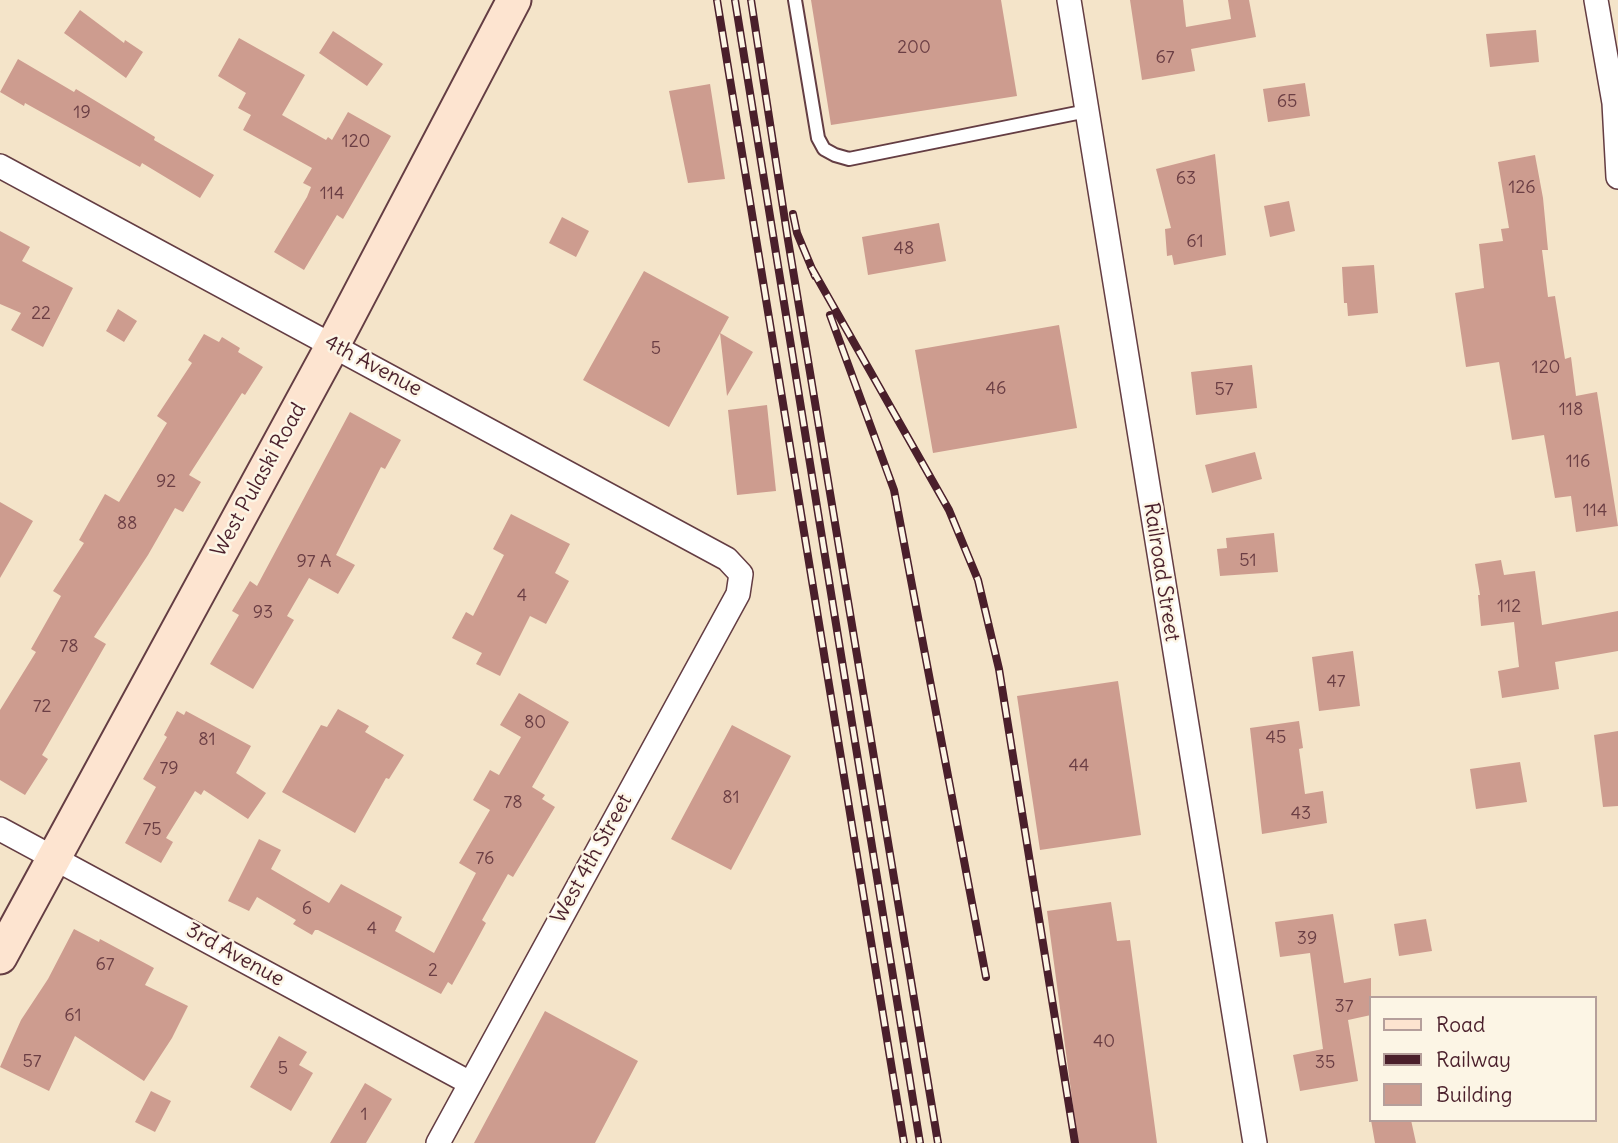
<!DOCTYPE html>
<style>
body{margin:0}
#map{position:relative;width:1618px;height:1143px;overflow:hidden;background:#f4e4c9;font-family:Delius,sans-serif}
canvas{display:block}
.legend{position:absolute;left:1369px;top:996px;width:228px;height:126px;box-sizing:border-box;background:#fcf5e5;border:2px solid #b59f9b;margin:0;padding:9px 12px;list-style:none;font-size:21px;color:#4a1f2b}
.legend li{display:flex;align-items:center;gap:14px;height:35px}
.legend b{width:35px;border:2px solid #b59f9b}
</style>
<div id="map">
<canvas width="1618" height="1143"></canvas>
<ul class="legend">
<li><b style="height:9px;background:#fde4d0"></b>Road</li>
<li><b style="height:9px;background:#4a1f2b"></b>Railway</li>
<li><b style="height:19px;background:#cd9c8f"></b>Building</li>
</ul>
</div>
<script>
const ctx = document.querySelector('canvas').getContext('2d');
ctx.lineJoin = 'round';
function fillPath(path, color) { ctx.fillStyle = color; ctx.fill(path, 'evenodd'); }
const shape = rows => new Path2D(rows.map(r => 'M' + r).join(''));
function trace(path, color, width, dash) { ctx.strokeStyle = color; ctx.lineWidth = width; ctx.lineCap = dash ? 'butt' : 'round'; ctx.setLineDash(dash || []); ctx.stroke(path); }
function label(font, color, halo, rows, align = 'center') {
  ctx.font = font + ' Delius,sans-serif'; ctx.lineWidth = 5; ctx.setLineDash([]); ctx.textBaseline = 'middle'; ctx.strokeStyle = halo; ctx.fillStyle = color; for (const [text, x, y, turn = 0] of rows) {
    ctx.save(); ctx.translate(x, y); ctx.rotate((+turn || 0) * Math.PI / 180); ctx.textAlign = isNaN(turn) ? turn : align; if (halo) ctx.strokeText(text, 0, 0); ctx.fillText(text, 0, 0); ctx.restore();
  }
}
const building = shape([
 [811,0,1001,0,1017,96,831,125],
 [1130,0,1183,0,1186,27,1231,19,1228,0,1249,0,1256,37,1191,49,1195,71,1142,80],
 [80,10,124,43,125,40,143,52,126,78,64,33],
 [1536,30,1539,62,1490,67,1486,34],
 [333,31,383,64,367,86,319,53],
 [239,38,305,75,282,115,326,140,328,137,332,140,348,112,391,136,343,219,337,215,304,270,274,252,307,197,311,187,303,183,312,168,243,130,251,115,238,108,246,93,218,76],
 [18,59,74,92,76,89,155,137,154,140,214,175,200,198,142,163,140,167,25,103,24,106,0,92],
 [1305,83,1310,116,1268,122,1263,89],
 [710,84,725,179,688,183,669,91],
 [1215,154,1226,255,1174,265,1172,255,1167,256,1165,229,1171,228,1156,169],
 [1535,155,1543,198,1548,250,1542,250,1548,297,1555,296,1565,359,1571,357,1576,396,1597,392,1618,526,1576,532,1571,496,1555,498,1544,435,1512,440,1499,362,1466,367,1455,293,1484,288,1479,244,1503,241,1501,229,1509,228,1498,162],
 [1289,201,1295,231,1270,237,1264,206],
 [562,217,589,231,576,257,549,243],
 [939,223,946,261,868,275,862,237],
 [0,231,30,247,22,261,73,288,43,347,11,330,21,313,0,304],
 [1374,265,1378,313,1348,316,1347,303,1344,303,1342,267],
 [644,271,729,317,669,427,583,380],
 [118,309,137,321,124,342,106,331],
 [1059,325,1077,428,933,453,915,350],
 [720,333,753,352,727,396],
 [204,334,219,342,222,337,240,348,238,352,263,367,245,395,242,393,189,475,201,482,183,512,175,508,148,555,94,637,106,644,42,755,48,759,25,795,0,780,0,710,36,652,31,649,61,596,53,591,84,543,79,540,105,494,119,502,167,423,157,416,192,363,188,360],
 [1252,365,1257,408,1196,415,1191,372],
 [767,405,776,491,737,495,728,410],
 [350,412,401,440,385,469,381,467,336,555,355,565,338,594,309,578,287,616,294,620,253,689,210,664,239,615,232,611,250,581,257,586],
 [1255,452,1262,479,1212,493,1205,465],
 [0,502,33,521,0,578],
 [511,514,570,544,555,573,569,581,546,624,530,616,500,676,476,664,482,653,452,638,466,612,473,616,504,555,493,549],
 [1274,533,1278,572,1220,576,1217,549,1227,548,1226,538],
 [1501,560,1504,575,1535,571,1542,625,1618,611,1618,651,1555,662,1559,689,1502,698,1498,671,1519,667,1514,622,1481,626,1478,595,1480,595,1475,564],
 [1353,651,1360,706,1319,711,1312,657],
 [1118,681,1141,835,1040,850,1017,696],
 [519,693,569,722,532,787,545,795,542,799,555,807,513,877,508,874,482,920,486,923,473,947,452,985,448,982,441,994,318,930,315,930,312,935,293,924,296,920,257,897,249,911,228,901,259,839,281,850,271,869,329,903,341,884,402,917,395,931,434,953,476,873,459,863,490,810,473,800,490,770,499,775,521,737,500,725],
 [338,709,369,726,365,732,404,755,389,779,386,778,355,833,282,792,321,725,327,727],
 [177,711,184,715,186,711,251,746,236,773,266,793,248,819,204,790,201,795,195,791,166,838,173,842,161,863,125,843,156,787,143,779,167,737,164,735],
 [1299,721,1303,748,1299,749,1305,794,1323,791,1327,823,1262,834,1250,728],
 [732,725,791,756,731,870,671,839],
 [1618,731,1618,806,1603,807,1594,735],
 [1520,762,1527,802,1476,809,1470,769],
 [1111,902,1117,941,1130,940,1157,1143,1078,1143,1047,911],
 [1333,914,1344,983,1371,978,1371,1015,1348,1020,1358,1081,1300,1091,1293,1055,1323,1049,1310,953,1280,957,1275,922],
 [1426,919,1432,951,1399,956,1394,924],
 [74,929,99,942,100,939,154,968,145,985,188,1006,172,1038,144,1081,75,1036,49,1091,0,1067,21,1020,48,979],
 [545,1011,638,1061,595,1143,474,1143],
 [279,1036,307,1052,299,1065,313,1073,291,1111,250,1087],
 [365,1083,392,1099,366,1143,330,1143],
 [151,1091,171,1101,155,1132,135,1122],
 [1371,1120,1411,1120,1416,1143,1375,1143]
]);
const lane = shape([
 [795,0,818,138,824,149,835,155,849,159,1087,111]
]);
const street = shape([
 [1069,0,1255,1143],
 [1596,0,1614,103,1618,177],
 [0,166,727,559,741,574,738,594,438,1143],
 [0,829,470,1083]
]);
const secondary = shape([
 [0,957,333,345,514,0]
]);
const rail = shape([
 [717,0,904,1143],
 [735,0,920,1143],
 [751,0,788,240,938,1143],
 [793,214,797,233,815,276],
 [811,267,949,510,978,580,999,669,1075,1143],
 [830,315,894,490,986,977]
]);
const numberNames = [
 ["200",914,48],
 ["67",1165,58],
 ["65",1287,102],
 ["19",82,113],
 ["120",356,142],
 ["63",1186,179],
 ["126",1522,188],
 ["114",332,194],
 ["61",1195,242],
 ["48",904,249],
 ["22",41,314],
 ["5",656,349],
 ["120",1546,368],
 ["46",996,389],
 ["57",1224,390],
 ["118",1571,410],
 ["116",1578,462],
 ["92",166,482],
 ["114",1595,511],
 ["88",127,524],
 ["51",1248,561],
 ["97 A",314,562],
 ["4",522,596],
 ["112",1509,607],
 ["93",263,613],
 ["78",69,647],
 ["47",1336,682],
 ["72",42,707],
 ["80",535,723],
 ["45",1276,738],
 ["81",207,740],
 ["44",1079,766],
 ["79",169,769],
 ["81",731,798],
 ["78",513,803],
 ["43",1301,814],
 ["75",152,830],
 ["76",485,859],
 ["6",307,909],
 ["4",372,929],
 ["39",1307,939],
 ["67",105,965],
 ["2",433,971],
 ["37",1344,1007],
 ["61",73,1016],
 ["40",1104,1042],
 ["57",32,1062],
 ["35",1325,1063],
 ["5",283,1069],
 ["1",364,1115]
];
const streetNames = [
 ["4th Avenue",373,366,28],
 ["West Pulaski Road",259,480,-61],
 ["Railroad Street",1161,572,81],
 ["West 4th Street",592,859,-61],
 ["3rd Avenue",235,955,29]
];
fillPath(building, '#cd9c8f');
trace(lane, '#643d43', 16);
trace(street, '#643d43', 26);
trace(secondary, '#643d43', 37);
trace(lane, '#fff', 12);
trace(street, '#fff', 23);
trace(secondary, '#fde4d0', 33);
trace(rail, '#4a1f2b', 8);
trace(rail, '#fcf5e5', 5, [16]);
label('18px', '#6b3e44', null, numberNames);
label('21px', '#4a1f2b', '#fcf5e5', streetNames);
</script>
